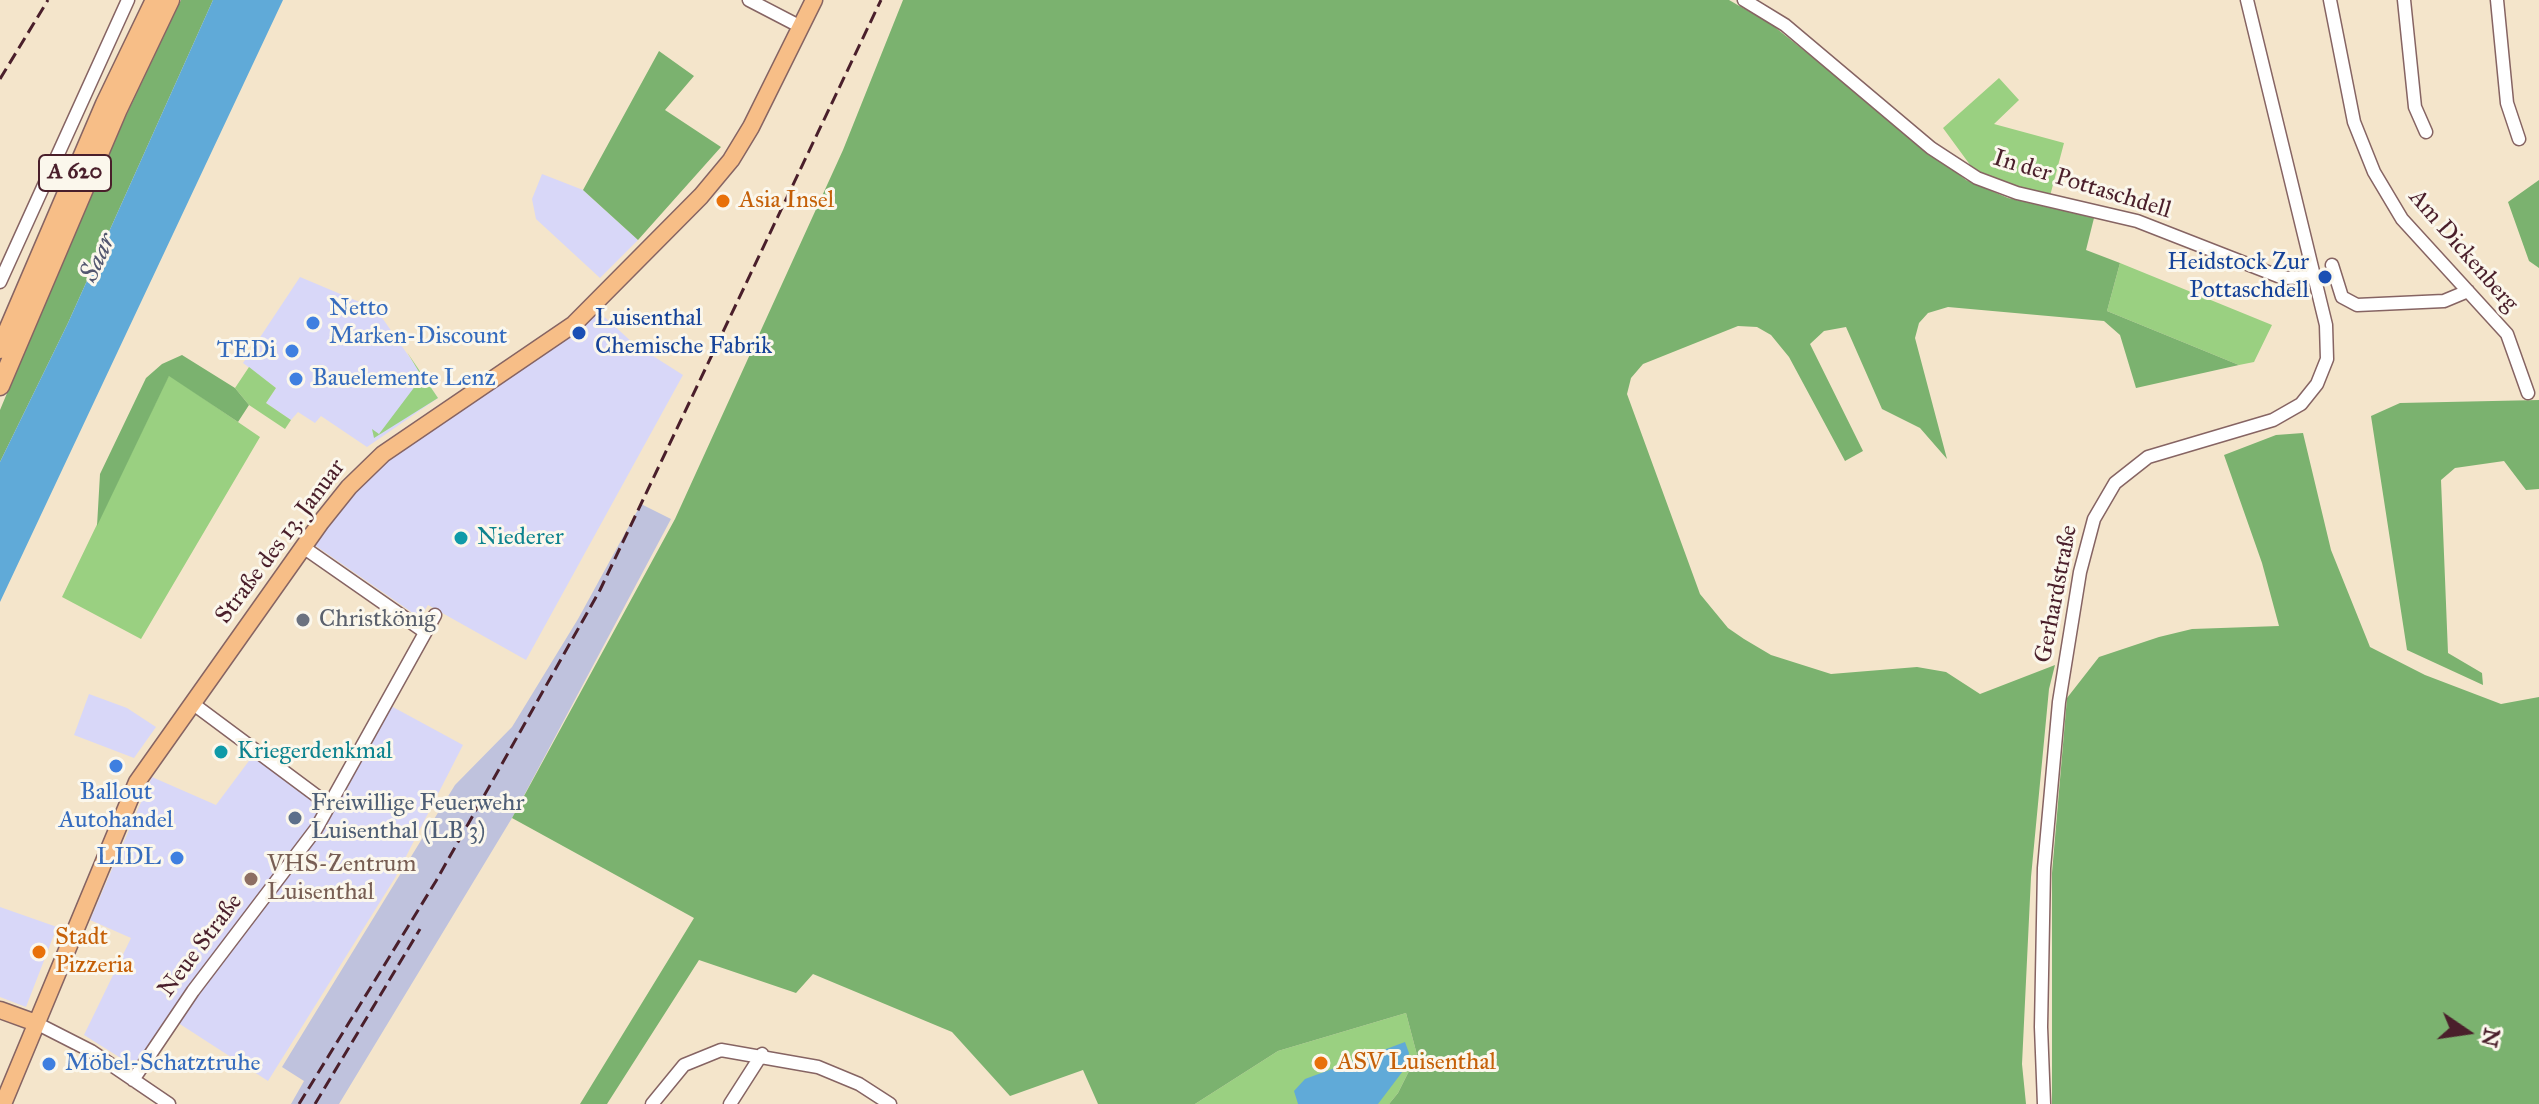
<!DOCTYPE html>
<meta charset="utf-8">
<style>
body{margin:0}
#map{position:relative;width:2539px;height:1104px;overflow:hidden;background:#f4e5cb;font-family:"IM FELL Great Primer",serif}
canvas{display:block}
.north{position:absolute;left:2427px;top:992px;width:80px;height:80px;-webkit-text-stroke:6px #fbf7ec;paint-order:stroke;rotate:103deg;font-size:22px;font-weight:700;line-height:32px;text-align:center;color:#4a1f2b}
.north::after{content:'';display:block;margin:auto;width:28px;height:36px;background:#4a1f2b;clip-path:polygon(50% 0,100% 100%,50% 72%,0 100%)}
</style>
<div id="map">
<canvas width="2539" height="1104"></canvas>
<div class="north">N</div>
</div>
<script>
const ctx = document.querySelector('canvas').getContext('2d');
ctx.lineJoin = 'round';
function fillPath(path, color) { ctx.fillStyle = color; ctx.fill(path, 'evenodd'); }
const shape = rows => new Path2D(rows.map(r => 'M' + r).join(''));
function trace(path, color, width, dash) { ctx.strokeStyle = color; ctx.lineWidth = width; ctx.lineCap = dash ? 'butt' : 'round'; ctx.setLineDash(dash || []); ctx.stroke(path); }
function label(font, color, halo, rows, align = 'center') {
  ctx.font = font + ' "IM FELL Great Primer",serif'; ctx.lineWidth = 6; ctx.setLineDash([]); ctx.textBaseline = 'middle'; ctx.strokeStyle = halo; ctx.fillStyle = color; for (const [text, x, y, turn = 0] of rows) {
    ctx.save(); ctx.translate(x, y); ctx.rotate((+turn || 0) * Math.PI / 180); ctx.textAlign = isNaN(turn) ? turn : align; if (halo) ctx.strokeText(text, 0, 0); ctx.fillText(text, 0, 0); ctx.restore();
  }
}
const built = shape([
 [542,174,583,190,638,240,600,278,536,219,532,199],
 [300,277,376,309,438,398,367,447,321,416,315,423,298,412,291,420,266,403,276,388,243,363],
 [597,310,634,344,683,375,526,660,428,605,420,618,313,544,371,472],
 [89,694,127,708,156,727,134,758,74,735],
 [380,700,463,745,395,878,268,1081,169,1017,135,1067,84,1035,131,938,90,920,152,777,216,805,260,746,327,795],
 [0,907,57,927,26,1007,0,997]
]);
const industrial = shape([
 [641,504,671,519,512,818,339,1104,291,1104,304,1081,282,1067,455,785,512,727,578,619]
]);
const green = shape([
 [1999,78,2019,100,1994,124,2064,143,2050,196,1976,173,1943,128],
 [2120,263,2272,325,2254,362,2239,365,2107,311],
 [407,352,438,398,374,438,372,429,379,434,416,385,411,378,419,372],
 [249,367,276,388,266,403,291,420,285,429,249,405,235,388],
 [169,375,260,437,141,639,62,597],
 [1406,1013,1417,1055,1398,1093,1389,1104,1195,1104,1278,1051]
]);
const forest = shape([
 [181,0,213,0,68,323,0,462,0,410,97,177],
 [903,0,1729,0,1771,24,1966,180,2008,198,2094,218,2086,250,2120,263,2107,311,2239,365,2136,388,2120,335,2104,321,1948,307,1928,313,1919,323,1915,338,1947,459,1920,428,1882,409,1846,327,1824,331,1810,344,1863,451,1845,461,1789,357,1771,335,1757,327,1738,326,1643,364,1631,378,1627,394,1700,594,1728,628,1744,639,1771,655,1831,674,1917,667,1946,672,1980,694,2055,665,2049,689,2031,877,2022,1064,2026,1104,1389,1104,1398,1093,1417,1055,1406,1013,1278,1051,1195,1104,1098,1104,1083,1070,1010,1096,952,1032,813,974,796,993,699,960,607,1104,580,1104,694,918,512,818,675,519,843,150],
 [659,51,694,76,665,110,721,147,638,240,583,190],
 [2539,180,2539,268,2529,261,2508,202],
 [182,355,235,388,249,405,238,422,169,376,97,526,100,474,146,378,162,364],
 [2539,400,2539,489,2526,490,2504,461,2455,468,2441,480,2448,653,2482,673,2483,685,2407,650,2371,416,2400,403],
 [2303,433,2331,550,2370,647,2425,675,2501,704,2539,697,2539,1104,2052,1104,2052,873,2067,698,2099,657,2159,637,2192,629,2279,626,2262,563,2224,455,2276,435]
]);
const water = shape([
 [213,0,283,0,0,602,0,462,68,323],
 [1405,1042,1409,1053,1406,1067,1378,1104,1298,1104,1294,1091,1305,1079]
]);
const minor = shape([
 [749,0,801,27],
 [1744,0,1785,25,1931,148,1977,178,2017,193,2137,221,2283,278,2315,277],
 [2330,0,2354,122,2374,172,2402,219,2507,334,2528,393],
 [2404,0,2415,107,2426,132],
 [2497,0,2507,103,2519,139],
 [2332,265,2342,297,2357,305,2444,301,2468,291],
 [0,282,128,0],
 [303,547,425,632],
 [192,703,329,805],
 [36,1023,91,1051,169,1104],
 [133,1080,193,991,316,829,435,615],
 [652,1104,684,1065,721,1050,818,1067,859,1084,890,1104],
 [730,1104,762,1054],
 [2044,1104,2041,1027,2044,868,2059,702,2080,572,2094,519,2115,483,2148,457,2273,420,2301,404,2317,384,2327,359,2326,325,2247,0]
]);
const major = shape([
 [0,1010,36,1023],
 [3,1104,137,782,321,522,349,487,383,454,574,324,701,196,731,160,751,127,814,0]
]);
const highway = shape([
 [0,349,105,104,155,0],
 [0,386,118,109,170,0]
]);
const rail = shape([
 [0,79,48,0],
 [299,1104,436,881,600,590,881,0],
 [315,1104,420,929]
]);
const markers = [
 [723,201,8,"#e8710a"],
 [2325,277,8,"#1a4fb4"],
 [313,323,8,"#3f7fe0"],
 [579,333,8,"#1a4fb4"],
 [292,351,8,"#3f7fe0"],
 [296,379,8,"#3f7fe0"],
 [461,538,8,"#0f9aa8"],
 [303,620,8,"#6b7280"],
 [221,752,8,"#0f9aa8"],
 [116,766,8,"#3f7fe0"],
 [295,818,8,"#5c6f8a"],
 [177,858,8,"#3f7fe0"],
 [251,879,8,"#8d6e63"],
 [39,952,8,"#e8710a"],
 [1321,1063,8,"#e8710a"],
 [49,1064,8,"#3f7fe0"]
];
const shields = [
 [75,173,72]
];
const shieldNames = [
 ["A 620",75,173]
];
const streetNames = [
 ["In der Pottaschdell",2082,185,17],
 ["Am Dickenberg",2463,251,49],
 ["Straße des 13. Januar",281,542,-53],
 ["Gerhardstraße",2057,594,-79],
 ["Neue Straße",201,946,-53]
];
const foodNames = [
 ["Asia Insel",739,201],
 ["Stadt",55,938],
 ["Pizzeria",55,966],
 ["ASV Luisenthal",1337,1063]
];
const transitNames = [
 ["Heidstock Zur",2309,263],
 ["Pottaschdell",2309,291],
 ["Luisenthal",595,319,"left"],
 ["Chemische Fabrik",595,347,"left"]
];
const shopNames = [
 ["Netto",329,309],
 ["Marken-Discount",329,337],
 ["TEDi",276,351,"right"],
 ["Bauelemente Lenz",312,379],
 ["Ballout",116,793,"center"],
 ["Autohandel",116,821,"center"],
 ["LIDL",161,858,"right"],
 ["Möbel-Schatztruhe",65,1064]
];
const cultureNames = [
 ["Niederer",477,538],
 ["Kriegerdenkmal",237,752]
];
const worshipNames = [
 ["Christkönig",319,620]
];
const serviceNames = [
 ["Freiwillige Feuerwehr",311,804],
 ["Luisenthal (LB 3)",311,832]
];
const educationNames = [
 ["VHS-Zentrum",267,865],
 ["Luisenthal",267,893]
];
const waterNames = [
 ["Saar",99,258,-65]
];
fillPath(built, '#d8d7f8');
fillPath(industrial, '#bfc2dd');
fillPath(green, '#9ad081');
fillPath(forest, '#7bb26f');
fillPath(water, '#60aad8');
trace(minor, '#866463', 15);
trace(major, '#866463', 19);
trace(highway, '#866463', 21);
trace(minor, '#fff', 12);
trace(major, '#f7be87', 16);
trace(highway, '#f7be87', 18);
trace(rail, '#4a1f2b', 3, [12, 6]);
for (const [x, y, r, color] of markers) { const dot = new Path2D(); dot.arc(x, y, r, 0, 2 * Math.PI); ctx.fillStyle = color; ctx.fill(dot); trace(dot, '#fbf7ec', 3); }
for (const [x, y, w] of shields) { const box = new Path2D(); box.roundRect(x - w / 2, y - 18, w, 36, 6); ctx.fillStyle = '#fbf7ec'; ctx.fill(box); trace(box, '#4a1f2b', 2); }
label('bold 22px', '#4a1f2b', null, shieldNames);
label('24px', '#4a1f2b', '#fbf7ec', streetNames);
label('24px', '#c56008', '#fbf7ec', foodNames, 'left');
label('24px', '#164399', '#fbf7ec', transitNames, 'right');
label('24px', '#366cbe', '#fbf7ec', shopNames, 'left');
label('24px', '#0d838f', '#fbf7ec', cultureNames, 'left');
label('24px', '#5b616d', '#fbf7ec', worshipNames, 'left');
label('24px', '#4e5e75', '#fbf7ec', serviceNames, 'left');
label('24px', '#785e54', '#fbf7ec', educationNames, 'left');
label('italic 26px', '#535770', '#fbf7ec', waterNames);
</script>
